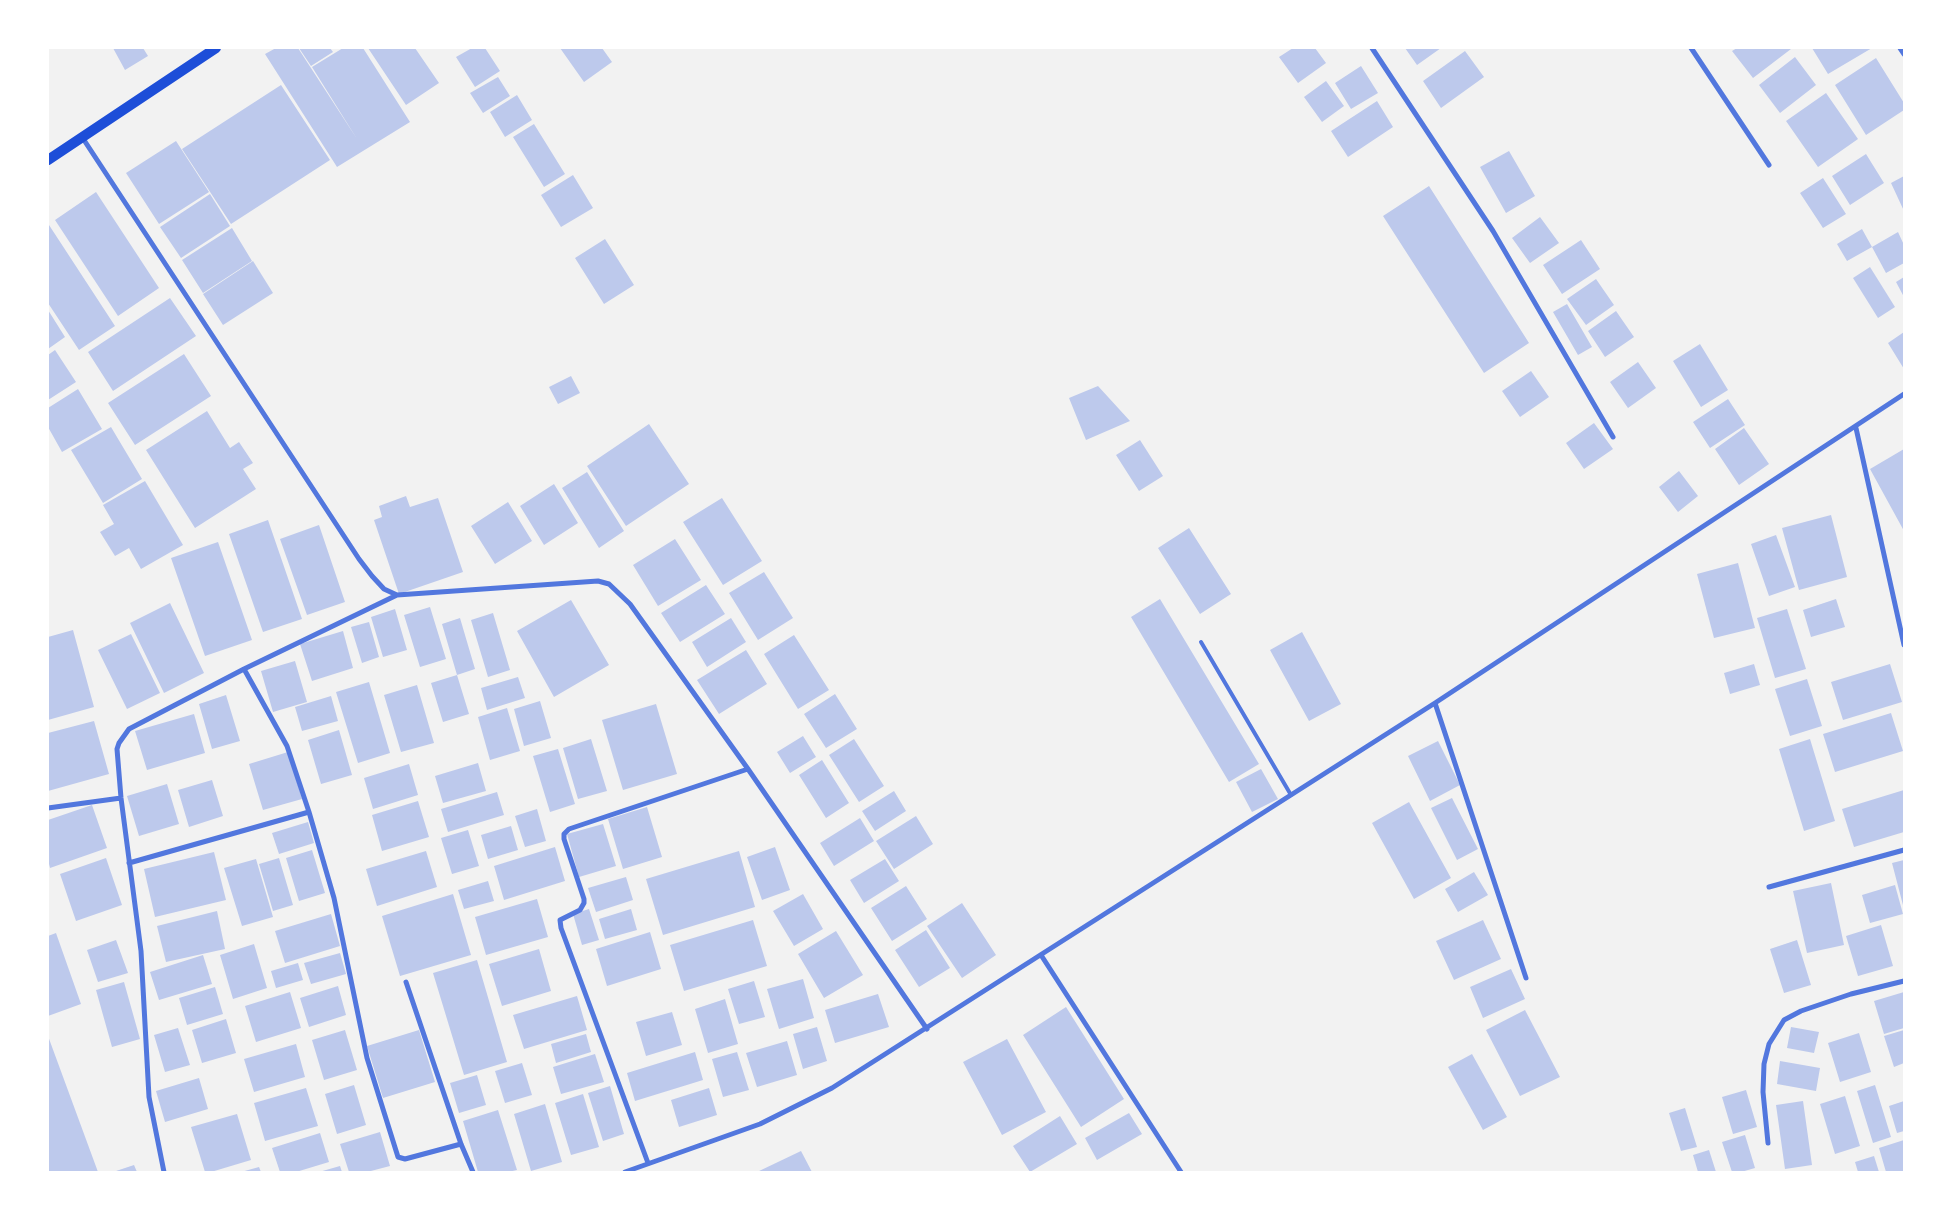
<!DOCTYPE html>
<style>
body{margin:0}
#map{position:relative;width:1952px;height:1220px;overflow:hidden;background:#f2f2f2;font-family:Mulish,sans-serif}
canvas{display:block}
.frame{position:absolute;inset:0;border:49px solid #fff;pointer-events:none}
</style>
<div id="map">
<canvas width="1952" height="1220"></canvas>
<div class="frame"></div>
</div>
<script>
const ctx = document.querySelector('canvas').getContext('2d');
ctx.lineJoin = 'round';
function fillPath(path, color) { ctx.fillStyle = color; ctx.fill(path, 'evenodd'); }
const shape = rows => new Path2D(rows.map(r => 'M' + r).join(''));
function trace(path, color, width, dash) { ctx.strokeStyle = color; ctx.lineWidth = width; ctx.lineCap = dash ? 'butt' : 'round'; ctx.setLineDash(dash || []); ctx.stroke(path); }
const building = shape([
 [113,48,143,48,148,56,125,70],
 [276,48,298,48,357,139,312,67,343,48,363,48,410,122,337,167,265,54],
 [299,48,330,48,333,52,311,66],
 [368,48,415,48,439,83,406,105],
 [472,48,485,48,500,71,475,87,456,57],
 [560,48,602,48,612,62,584,82],
 [1293,48,1315,48,1326,63,1298,83,1279,57],
 [1405,48,1441,48,1417,65],
 [1737,48,1791,48,1791,49,1753,78,1732,51],
 [1812,48,1872,48,1828,74],
 [1465,51,1484,77,1441,108,1423,81],
 [1795,57,1816,85,1780,113,1759,85],
 [1876,58,1904,103,1904,110,1866,135,1835,85],
 [1361,66,1378,93,1351,109,1335,83],
 [498,77,510,96,483,113,470,93],
 [1326,81,1344,106,1322,122,1304,97],
 [281,85,330,160,231,224,182,149],
 [1826,93,1858,139,1818,167,1786,121],
 [517,95,532,120,505,137,490,112],
 [1377,101,1393,127,1348,157,1331,131],
 [534,124,565,174,544,187,513,137],
 [176,141,209,192,159,224,126,173],
 [1509,151,1535,196,1506,213,1480,167],
 [1866,154,1884,183,1850,205,1832,176],
 [573,175,593,208,561,227,541,195],
 [1904,176,1904,211,1891,183],
 [1823,178,1846,214,1823,228,1800,193],
 [1429,186,1529,343,1484,373,1383,216],
 [96,192,159,288,118,316,55,220],
 [210,194,230,226,181,258,160,227],
 [1540,217,1559,243,1530,263,1512,238],
 [49,225,115,326,79,350,48,303],
 [232,228,252,261,203,293,182,260],
 [1862,229,1872,247,1898,232,1904,245,1904,263,1886,273,1872,247,1847,261,1837,244],
 [605,239,634,285,604,304,575,258],
 [1581,240,1600,269,1562,294,1543,265],
 [253,261,273,293,223,325,203,294],
 [1870,267,1895,307,1878,318,1853,278],
 [1904,277,1904,297,1896,282],
 [1596,279,1614,305,1586,325,1567,299],
 [170,298,196,336,113,391,88,352],
 [1567,304,1592,347,1578,355,1553,312],
 [48,310,65,337,48,349],
 [1616,311,1634,337,1605,357,1588,331],
 [1904,332,1904,369,1888,343],
 [1700,344,1728,390,1701,407,1673,361],
 [55,350,76,382,48,400,48,355],
 [184,354,211,396,135,445,108,403],
 [1638,362,1656,388,1628,408,1610,382],
 [1531,371,1549,397,1520,417,1502,391],
 [571,376,580,393,558,404,549,387],
 [1098,386,1130,421,1086,440,1069,398],
 [78,389,102,429,62,452,48,427,48,408],
 [1728,399,1745,425,1710,448,1693,422],
 [207,411,230,448,239,442,253,463,243,469,256,489,195,528,146,450],
 [1594,423,1613,449,1584,469,1566,443],
 [649,424,689,484,626,526,587,466],
 [111,427,142,479,103,503,71,450],
 [1744,428,1769,464,1739,485,1715,449],
 [1140,440,1163,476,1139,491,1116,455],
 [1904,449,1904,531,1870,469],
 [1679,471,1698,496,1678,512,1659,487],
 [587,472,624,531,599,548,562,488],
 [145,481,183,545,141,569,129,548,115,556,100,532,114,524,103,505],
 [554,484,578,523,544,545,520,506],
 [406,496,410,507,438,498,463,572,399,594,374,520,382,517,379,506],
 [722,498,762,561,723,585,683,522],
 [508,502,532,541,495,564,471,526],
 [1831,515,1847,577,1799,590,1782,528],
 [268,520,302,619,263,632,229,534],
 [319,525,345,602,307,615,280,539],
 [1189,528,1231,594,1200,614,1158,548],
 [1776,535,1795,587,1769,596,1751,544],
 [675,539,701,580,658,606,633,565],
 [218,542,252,640,205,656,171,558],
 [1738,563,1755,628,1714,638,1697,574],
 [764,572,793,618,758,640,729,593],
 [706,585,725,614,680,642,661,613],
 [1160,599,1259,764,1229,782,1131,617],
 [1836,599,1845,627,1811,637,1803,610],
 [571,600,609,665,554,697,517,631],
 [170,603,204,673,164,693,130,623],
 [430,607,446,659,420,667,404,615],
 [395,609,407,650,383,657,371,617],
 [1787,609,1806,669,1775,678,1757,618],
 [493,613,510,670,488,677,471,620],
 [460,618,475,669,457,675,469,714,443,722,431,683,457,675,442,624],
 [731,618,746,642,707,667,692,642],
 [369,622,379,657,362,663,351,627],
 [73,630,94,707,48,720,48,637],
 [343,631,353,668,312,681,300,644],
 [1302,632,1341,704,1309,721,1270,650],
 [131,634,160,693,127,709,98,650],
 [794,635,829,690,798,709,764,654],
 [746,650,767,684,719,714,697,680],
 [295,661,307,702,273,712,261,671],
 [1754,664,1760,685,1730,694,1724,673],
 [1890,664,1902,702,1843,720,1831,682],
 [518,677,525,698,487,710,481,688],
 [1807,679,1822,726,1790,736,1775,689],
 [369,682,390,753,358,763,336,692],
 [417,685,434,743,401,752,384,695],
 [835,694,857,729,826,748,804,714],
 [226,695,240,741,212,749,199,704],
 [331,696,338,721,302,731,295,707],
 [540,701,551,738,524,746,514,709],
 [656,704,677,774,623,790,602,720],
 [507,708,520,751,490,760,478,717],
 [1891,713,1903,751,1835,772,1823,734],
 [194,714,205,753,147,770,135,731],
 [94,721,109,774,48,791,48,733],
 [339,730,352,775,321,784,308,740],
 [803,736,816,757,790,773,777,752],
 [591,739,607,791,578,799,563,748],
 [854,739,884,786,859,802,829,755],
 [1810,739,1835,821,1804,831,1779,749],
 [1438,741,1460,785,1430,801,1408,756],
 [558,749,575,804,550,812,533,756],
 [288,752,302,799,263,810,249,764],
 [822,760,849,803,826,818,799,775],
 [478,763,486,791,443,803,435,776],
 [409,764,418,795,373,809,364,778],
 [1261,769,1278,799,1252,812,1236,782],
 [212,780,223,816,189,827,178,790],
 [167,784,179,824,139,836,127,796],
 [1904,790,1904,832,1854,847,1842,809],
 [894,791,906,811,875,831,862,811],
 [497,792,504,815,448,832,441,809],
 [1452,798,1478,849,1457,860,1431,808],
 [418,801,429,837,382,851,372,815],
 [1409,802,1451,878,1414,899,1372,823],
 [92,805,107,848,50,868,48,860,48,820],
 [647,807,662,857,623,869,608,819],
 [537,809,546,841,525,847,515,816],
 [916,816,933,844,894,869,876,841],
 [860,818,874,841,834,866,820,843],
 [308,822,314,843,279,854,272,833],
 [603,824,616,866,579,877,567,834],
 [511,826,518,850,488,859,481,835],
 [468,830,479,866,452,874,441,838],
 [555,847,565,881,504,900,494,866],
 [775,847,790,890,762,900,747,857],
 [312,850,325,893,299,901,286,858],
 [426,851,437,887,377,906,366,869],
 [739,851,755,907,663,935,646,879],
 [214,852,226,900,155,917,144,869],
 [106,858,122,905,76,921,60,874],
 [279,858,293,905,273,911,259,864],
 [256,859,273,917,242,926,224,868],
 [885,859,899,881,864,903,850,880],
 [1904,860,1904,909,1892,863],
 [1474,872,1488,895,1458,912,1445,889],
 [626,877,633,900,596,912,588,888],
 [488,881,494,901,464,909,458,890],
 [1831,883,1844,945,1807,953,1793,891],
 [1895,885,1903,914,1870,923,1862,895],
 [906,886,927,919,892,941,871,908],
 [453,894,471,955,400,976,382,916],
 [803,894,823,929,794,946,773,911],
 [537,899,548,937,486,955,475,917],
 [962,903,996,955,962,978,927,926],
 [589,909,599,940,582,945,573,914],
 [631,909,637,930,605,939,599,919],
 [217,911,225,949,166,962,157,926],
 [331,914,340,946,285,963,275,931],
 [753,920,767,966,684,991,670,945],
 [1483,920,1501,959,1454,980,1436,941],
 [1881,925,1893,966,1858,976,1846,936],
 [926,930,950,968,919,987,895,950],
 [836,931,863,975,824,998,798,954],
 [650,932,661,969,607,986,596,949],
 [56,933,81,1004,48,1016,48,936],
 [116,940,128,973,98,982,87,950],
 [1797,940,1811,985,1784,993,1770,949],
 [254,944,267,988,233,999,220,955],
 [539,949,551,991,502,1006,489,964],
 [340,953,346,974,311,984,304,963],
 [203,955,212,984,159,1000,150,972],
 [477,960,507,1062,464,1075,433,973],
 [298,963,303,980,276,988,271,971],
 [1511,969,1525,999,1483,1018,1470,987],
 [803,979,814,1018,779,1029,767,989],
 [754,981,765,1017,739,1024,728,989],
 [124,982,140,1039,112,1047,96,990],
 [338,986,346,1015,309,1027,300,998],
 [215,987,223,1014,187,1025,179,998],
 [290,992,301,1028,256,1042,245,1006],
 [1904,992,1904,1028,1884,1034,1874,1001],
 [878,994,889,1027,835,1043,825,1010],
 [577,996,587,1030,524,1049,513,1015],
 [725,999,738,1044,708,1053,695,1009],
 [1066,1007,1124,1099,1081,1127,1023,1035],
 [1525,1010,1560,1077,1520,1096,1486,1030],
 [672,1012,682,1045,646,1056,636,1022],
 [226,1019,236,1053,202,1063,192,1030],
 [817,1027,827,1061,803,1069,793,1034],
 [1791,1027,1819,1032,1814,1053,1787,1048],
 [178,1028,190,1065,165,1072,154,1035],
 [345,1030,357,1070,324,1080,312,1040],
 [419,1030,435,1082,383,1098,367,1046],
 [1904,1030,1904,1063,1894,1067,1884,1036],
 [1859,1033,1871,1072,1840,1082,1828,1043],
 [586,1034,591,1052,556,1063,551,1044],
 [48,1036,98,1172,48,1172],
 [1007,1039,1046,1112,1002,1135,963,1062],
 [787,1041,797,1075,757,1087,746,1053],
 [296,1044,305,1077,254,1092,244,1059],
 [695,1052,703,1080,635,1101,627,1073],
 [737,1052,749,1090,723,1097,712,1059],
 [595,1054,604,1082,561,1094,553,1067],
 [1472,1054,1507,1117,1483,1130,1448,1067],
 [1780,1061,1820,1068,1816,1091,1777,1084],
 [522,1063,532,1095,505,1103,495,1071],
 [477,1075,486,1105,459,1113,450,1083],
 [199,1078,208,1109,165,1122,156,1091],
 [354,1085,366,1125,337,1134,325,1094],
 [1875,1085,1891,1137,1873,1143,1857,1091],
 [610,1086,624,1134,603,1141,588,1093],
 [306,1088,318,1126,265,1141,254,1103],
 [709,1088,717,1115,679,1127,671,1100],
 [1746,1090,1757,1127,1733,1134,1722,1097],
 [583,1094,599,1147,571,1155,555,1103],
 [1845,1096,1860,1146,1835,1154,1820,1104],
 [1803,1101,1812,1165,1785,1169,1776,1105],
 [1904,1101,1904,1131,1897,1133,1889,1106],
 [545,1104,562,1162,531,1171,514,1114],
 [1685,1108,1697,1147,1681,1151,1669,1113],
 [498,1110,517,1170,508,1172,478,1172,463,1121],
 [1129,1113,1142,1134,1097,1160,1085,1138],
 [237,1114,251,1160,211,1172,205,1172,191,1127],
 [1060,1116,1077,1144,1030,1172,1013,1146],
 [380,1132,390,1166,367,1172,349,1172,340,1144],
 [320,1133,329,1162,296,1172,280,1172,272,1148],
 [1745,1135,1755,1168,1741,1172,1732,1172,1722,1142],
 [1904,1140,1904,1172,1886,1172,1879,1148],
 [1709,1150,1716,1172,1698,1172,1693,1155],
 [801,1151,812,1172,757,1172],
 [1874,1156,1879,1172,1858,1172,1855,1162],
 [134,1165,137,1172,113,1172],
 [340,1166,342,1172,319,1172],
 [259,1167,261,1172,241,1172]
]);
const service = shape([
 [1201,642,1291,795]
]);
const minor = shape([
 [1372,48,1493,231,1613,437],
 [1691,48,1769,165],
 [1900,48,1904,54],
 [82,137,359,559,372,576,384,589,397,595,598,581,609,584,630,604,748,769,927,1029],
 [1856,428,1904,645],
 [244,669,287,746,309,812,334,898,367,1058,398,1157,405,1159,461,1144],
 [1435,703,1526,978],
 [48,808,121,798],
 [129,863,309,812],
 [1769,887,1904,850],
 [1041,955,1181,1172],
 [406,982,461,1144,473,1172],
 [1768,1143,1763,1092,1764,1064,1769,1044,1784,1020,1801,1011,1851,994,1904,981],
 [648,1163,561,928,560,920,580,910,584,903,584,899,564,839,564,834,569,829,748,769],
 [164,1172,149,1097,141,951,121,798,117,749,119,743,129,729,244,669,397,595],
 [625,1172,760,1124,832,1088,1435,703,1904,394]
]);
const secondary = shape([
 [48,160,216,48]
]);
fillPath(building, '#bdc9ec');
trace(service, '#5277de', 4);
trace(minor, '#5277de', 5);
trace(secondary, '#1d4ed8', 10);
</script>
